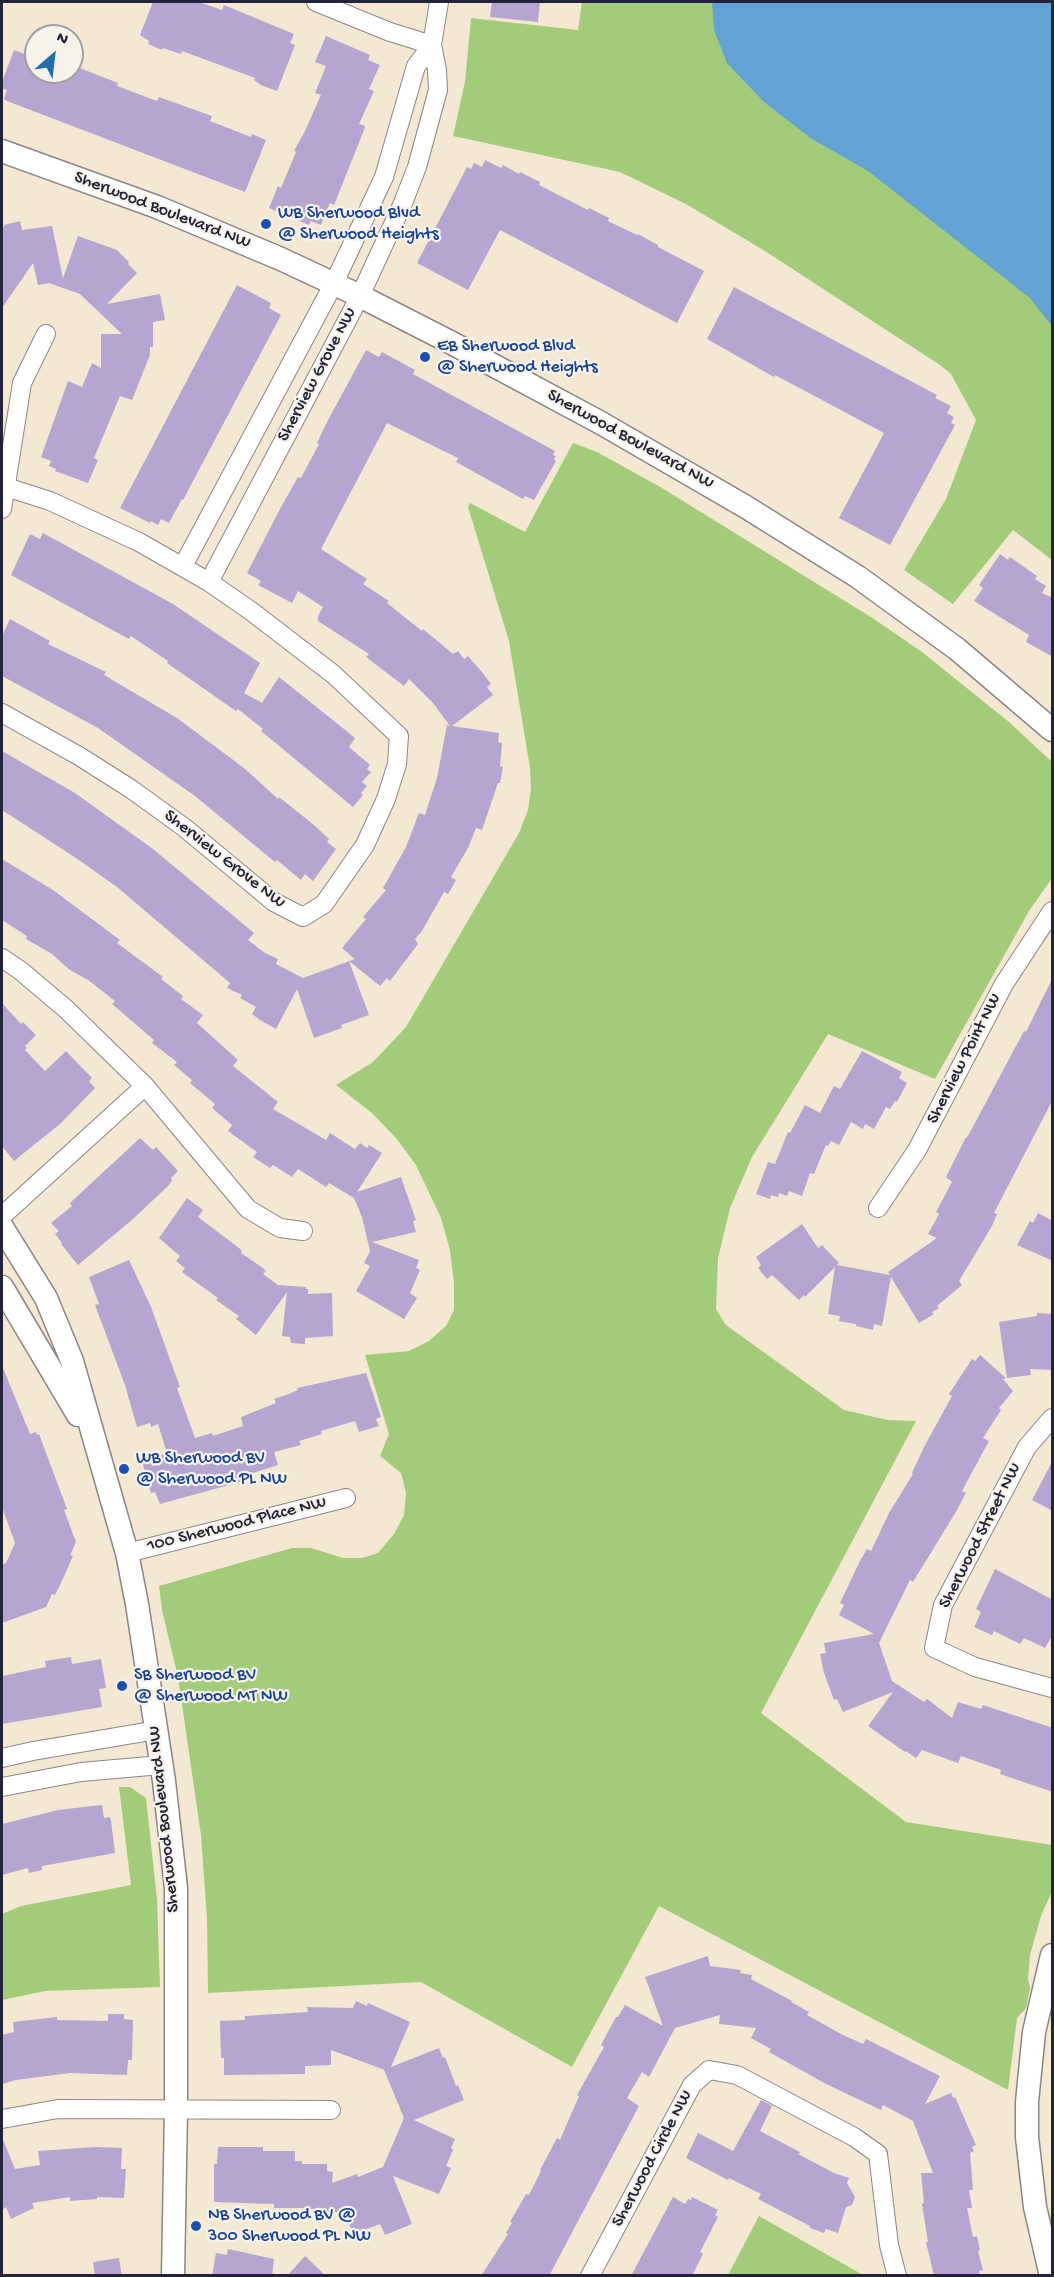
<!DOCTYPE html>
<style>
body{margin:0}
#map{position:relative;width:1054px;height:2277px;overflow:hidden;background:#f4e8d2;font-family:"Gochi Hand",sans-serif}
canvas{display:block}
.frame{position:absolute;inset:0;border:3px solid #22223b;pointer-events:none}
.north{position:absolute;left:24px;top:24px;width:60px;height:60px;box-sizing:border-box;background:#f7f3e8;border:2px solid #a29fa3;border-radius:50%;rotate:28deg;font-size:16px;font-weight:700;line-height:24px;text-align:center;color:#22223b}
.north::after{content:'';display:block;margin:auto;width:21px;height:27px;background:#1f6fb2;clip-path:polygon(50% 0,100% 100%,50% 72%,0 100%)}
</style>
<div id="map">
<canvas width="1054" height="2277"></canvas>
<div class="frame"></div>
<div class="north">N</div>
</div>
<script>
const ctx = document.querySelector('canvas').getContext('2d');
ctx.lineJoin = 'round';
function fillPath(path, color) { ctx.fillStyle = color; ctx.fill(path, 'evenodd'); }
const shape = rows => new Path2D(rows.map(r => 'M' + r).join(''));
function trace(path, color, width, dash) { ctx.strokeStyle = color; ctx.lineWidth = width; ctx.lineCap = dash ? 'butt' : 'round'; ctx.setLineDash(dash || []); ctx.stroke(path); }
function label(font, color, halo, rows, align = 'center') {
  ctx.font = font + ' "Gochi Hand",sans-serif'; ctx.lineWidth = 4.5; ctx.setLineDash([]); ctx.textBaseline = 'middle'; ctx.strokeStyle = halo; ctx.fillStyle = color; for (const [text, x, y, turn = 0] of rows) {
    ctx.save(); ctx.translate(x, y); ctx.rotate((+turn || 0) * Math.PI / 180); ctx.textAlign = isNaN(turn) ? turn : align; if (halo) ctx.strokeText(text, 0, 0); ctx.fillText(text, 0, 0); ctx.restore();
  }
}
const green = shape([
 [582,2,1052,2,1052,560,1013,530,953,604,904,570,946,499,976,420,951,374,940,365,765,251,686,204,620,172,453,136,465,82,471,18,578,30],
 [573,443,597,452,662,488,874,619,922,652,1009,722,1052,762,1052,878,1029,911,935,1079,828,1034,752,1157,730,1208,718,1258,716,1309,726,1325,844,1410,888,1420,916,1421,761,1713,906,1822,1052,1845,1052,1891,1041,1916,1030,1955,1028,1979,1030,1988,1026,2008,1017,2018,1008,2090,659,1906,572,2067,421,1982,208,1993,207,1919,201,1835,178,1677,162,1610,159,1586,292,1548,311,1548,343,1558,362,1558,378,1553,394,1534,404,1515,406,1493,401,1473,380,1456,389,1434,365,1355,409,1351,429,1341,446,1326,454,1310,454,1283,450,1250,441,1218,416,1165,396,1138,372,1113,336,1085,373,1062,406,1027,519,833,528,810,531,788,530,768,509,641,468,507,470,503,525,532],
 [119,1787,130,1787,146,1798,157,1899,160,1987,45,1991,2,2000,2,1914,21,1906,131,1885],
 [759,2216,863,2275,728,2275]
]);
const water = shape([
 [712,2,1052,2,1052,326,1030,298,868,171,812,139,764,102,727,63,714,30]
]);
const building = shape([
 [153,2,199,2,222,10,224,5,294,34,290,43,295,45,277,91,261,85,254,80,255,78,182,51,181,54,163,48,162,50,148,44,149,41,140,35],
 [492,2,540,2,538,22,490,17],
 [326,36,370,55,368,60,380,65,369,89,374,91,359,124,365,126,364,130,334,205,330,203,321,225,311,221,309,225,269,208,278,186,281,188,296,152,294,151,305,131,321,95,315,93,326,66,315,62],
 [14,50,36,58,36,72,72,72,72,65,118,83,117,86,157,101,159,97,212,116,210,121,251,137,252,134,266,140,245,192,7,101,4,99,7,90,2,88,2,82],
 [485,160,501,168,503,165,519,174,520,172,540,182,539,185,588,210,589,208,609,218,608,221,637,235,638,234,658,245,658,247,704,271,677,323,500,230,468,290,417,263,467,167,471,169,474,163,482,167],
 [20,221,22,230,52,226,63,278,78,236,117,250,129,262,128,264,137,273,107,304,160,294,165,320,153,322,153,347,150,347,150,355,132,400,120,396,94,458,98,460,88,483,55,471,56,469,49,466,51,461,41,457,68,381,82,387,92,363,101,368,101,334,122,334,80,294,49,283,38,285,33,263,2,308,2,228,4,227,4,225],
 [237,285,271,303,269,308,281,315,183,500,182,499,169,523,161,519,158,525,151,521,150,523,120,508],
 [734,287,937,395,935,398,951,406,947,413,954,417,951,423,955,425,890,545,839,518,884,433,775,375,774,377,707,339],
 [366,350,379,357,382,352,415,370,413,374,555,451,553,455,556,456,554,460,556,461,534,500,525,496,523,499,456,462,458,458,387,423,321,549,367,579,363,584,389,601,387,603,422,631,423,629,453,654,458,651,464,659,468,656,482,672,491,684,487,687,493,695,452,726,499,733,498,742,502,743,500,766,503,767,500,783,498,783,482,830,476,828,468,848,451,877,456,880,448,894,444,892,422,931,415,939,418,944,399,969,390,981,387,978,380,986,349,961,369,1015,341,1025,342,1028,314,1038,297,989,276,1029,260,1020,252,1014,256,1007,240,998,242,995,227,988,230,983,117,887,76,858,2,810,2,751,75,793,153,849,254,933,248,940,265,953,278,959,276,964,303,978,355,959,342,948,366,919,363,917,386,890,383,888,406,847,419,813,425,815,437,778,447,725,450,726,433,703,409,679,404,686,366,657,369,654,318,621,318,616,323,607,298,591,292,603,258,585,261,581,247,573,280,509,298,477,301,478,319,444,317,443,327,422],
 [43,533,173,604,260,663,244,693,262,703,279,677,339,725,355,738,349,747,370,765,367,769,371,772,362,782,367,786,361,793,363,795,353,807,261,731,263,729,238,709,236,711,167,663,168,661,131,636,129,639,11,575,30,534,40,539],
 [1000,554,1008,560,1010,557,1037,576,1035,579,1046,586,1042,593,1053,598,1053,657,1026,642,1029,635,974,601,983,588,979,585],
 [10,619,50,641,48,644,106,672,104,675,114,681,177,718,244,768,278,799,279,797,314,825,329,839,327,842,336,849,313,881,305,874,301,880,277,860,275,862,195,796,98,728,2,676,2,636],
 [2,859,53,890,120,940,117,943,163,977,161,979,183,996,181,999,203,1015,197,1023,238,1060,233,1066,278,1102,273,1109,326,1140,330,1133,355,1149,360,1143,367,1148,369,1145,382,1153,357,1192,401,1177,405,1189,416,1220,413,1221,416,1232,372,1242,419,1260,416,1268,420,1270,410,1293,417,1298,404,1319,356,1291,370,1266,364,1263,370,1251,362,1217,354,1198,329,1183,326,1187,298,1169,292,1177,273,1165,270,1168,253,1157,257,1152,228,1131,232,1125,212,1108,215,1104,190,1083,192,1080,174,1065,177,1062,152,1043,154,1040,112,1004,115,1001,88,980,70,970,52,954,26,939,27,936,2,920],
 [1053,977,1053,1099,994,1213,997,1214,992,1226,959,1281,962,1285,937,1306,939,1308,932,1312,934,1314,919,1323,891,1277,882,1326,874,1324,873,1330,856,1326,856,1324,839,1321,840,1316,828,1314,835,1267,805,1297,804,1295,799,1300,772,1275,767,1279,758,1268,761,1265,756,1257,802,1224,818,1248,822,1245,839,1263,837,1265,890,1275,888,1272,937,1238,928,1234,939,1214,936,1212,952,1182,946,1177,965,1139,968,1136,1024,1031,1026,1032],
 [2,1003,21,1024,23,1022,36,1035,25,1046,27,1048,25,1050,45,1071,66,1051,92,1078,89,1081,95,1088,60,1124,14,1161,2,1146],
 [862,1051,902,1072,899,1078,907,1083,897,1102,895,1101,890,1109,886,1107,874,1129,865,1124,863,1129,851,1122,839,1145,831,1141,828,1146,826,1145,814,1174,810,1173,802,1196,789,1191,787,1196,779,1193,778,1197,771,1195,770,1199,756,1194,768,1162,775,1164,788,1132,790,1133,805,1105,820,1113,834,1086,840,1089],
 [140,1138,153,1150,156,1147,178,1171,171,1178,172,1180,169,1185,133,1219,78,1265,61,1244,62,1243,55,1234,59,1231,51,1223,72,1206,70,1203],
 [187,1198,203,1210,198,1217,239,1248,242,1251,241,1253,263,1268,266,1271,263,1274,278,1285,306,1287,306,1289,308,1289,308,1294,332,1293,333,1336,305,1338,305,1344,291,1343,290,1337,282,1336,287,1292,256,1335,236,1319,239,1316,216,1300,218,1298,182,1272,185,1268,176,1261,180,1256,159,1238],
 [1038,1213,1053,1221,1053,1261,1017,1245,1030,1221,1033,1223],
 [129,1260,151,1307,180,1387,177,1388,195,1438,212,1433,213,1436,243,1426,241,1417,276,1403,274,1399,289,1394,298,1390,297,1388,366,1373,381,1417,376,1419,379,1426,359,1432,355,1421,321,1431,322,1434,299,1441,301,1445,274,1452,278,1465,250,1474,251,1479,160,1504,155,1492,151,1493,142,1461,167,1453,158,1424,151,1427,150,1423,137,1427,125,1385,95,1305,99,1304,89,1277],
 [1037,1313,1053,1314,1053,1370,1030,1369,1031,1375,1007,1378,999,1322,1037,1316],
 [980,1355,1006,1378,1003,1379,1013,1391,999,1408,1001,1410,983,1438,989,1441,962,1491,966,1493,957,1510,913,1582,910,1580,879,1643,892,1681,924,1702,927,1699,952,1718,958,1702,981,1709,983,1705,1053,1728,1053,1792,1000,1774,1001,1770,961,1756,958,1763,922,1750,916,1758,906,1751,905,1752,868,1726,893,1692,843,1712,837,1699,834,1700,824,1673,820,1654,826,1653,824,1643,874,1634,839,1615,844,1605,840,1603,859,1563,867,1549,871,1551,889,1513,913,1474,912,1473,924,1447,952,1396,949,1394,972,1359,975,1361],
 [2,1368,3,1368,30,1434,36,1432,37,1435,39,1434,67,1509,64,1510,76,1542,70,1555,73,1556,61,1583,55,1595,52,1594,46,1607,2,1623,2,1565,6,1563,15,1543,2,1507],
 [1053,1460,1053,1511,1032,1500],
 [995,1569,1053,1600,1053,1634,1045,1648,1024,1638,1020,1644,994,1631,992,1635,974,1627,981,1612,976,1609],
 [71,1657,72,1664,101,1659,106,1688,99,1689,102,1707,2,1724,2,1676,46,1667,45,1661],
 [102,1805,104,1818,110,1817,111,1821,115,1853,42,1866,42,1870,29,1873,28,1868,2,1875,2,1824,58,1810],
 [708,1956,710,1966,741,1970,740,1973,752,1975,751,1979,792,2001,791,2002,809,2012,807,2015,841,2034,863,2044,866,2039,940,2076,925,2104,951,2093,953,2098,955,2097,976,2145,972,2147,974,2151,970,2153,973,2190,969,2190,972,2208,967,2208,973,2237,977,2236,980,2250,978,2251,983,2270,979,2271,980,2276,934,2276,926,2242,928,2242,922,2204,924,2203,921,2173,933,2173,913,2121,883,2105,881,2110,826,2084,769,2052,771,2049,751,2038,756,2028,719,2024,720,2015,675,2028,649,2077,642,2072,627,2098,639,2106,549,2276,481,2276,508,2234,506,2233,512,2223,510,2222,526,2194,529,2195,541,2171,540,2170,557,2138,560,2140,579,2096,577,2095,604,2047,601,2045,616,2017,618,2017,625,2005,663,2026,645,1977],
 [356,2001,367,2006,368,2003,410,2022,391,2067,439,2048,443,2058,445,2057,456,2086,458,2085,464,2100,414,2120,455,2139,451,2148,453,2150,446,2166,451,2168,439,2194,393,2176,412,2224,385,2235,380,2224,353,2234,345,2212,318,2212,318,2209,308,2209,308,2208,274,2208,274,2204,214,2202,214,2164,217,2164,218,2147,263,2147,263,2151,295,2151,295,2161,302,2161,302,2164,327,2164,327,2171,333,2172,332,2183,357,2174,358,2177,383,2167,404,2118,384,2070,385,2070,331,2050,331,2065,305,2066,305,2074,224,2075,224,2058,221,2058,220,2021,245,2020,245,2016,308,2012,307,2007,353,2008],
 [108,2014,124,2014,124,2019,133,2020,132,2060,128,2060,127,2075,70,2073,16,2080,2,2084,2,2035,14,2032,13,2022,57,2017,57,2020,108,2021],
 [761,2100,772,2106,760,2131,800,2152,798,2154,834,2173,849,2178,847,2183,855,2197,852,2205,846,2207,838,2233,826,2229,824,2233,810,2228,810,2226,758,2199,761,2194,729,2178,728,2180,686,2158,698,2133,733,2151],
 [2,2137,15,2169,40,2165,38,2151,96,2147,122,2148,121,2169,126,2169,124,2198,97,2197,97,2199,70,2201,70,2197,32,2203,34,2208,11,2219,6,2207,2,2210],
 [673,2197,685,2204,688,2199,691,2200,692,2197,718,2210,715,2215,718,2217,700,2252,703,2254,692,2276,631,2276],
 [228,2249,274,2259,272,2276,212,2276,216,2253,227,2255],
 [305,2256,326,2276,287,2276],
 [119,2258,122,2276,95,2276,93,2262]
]);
const minor = shape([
 [316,2,390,32,432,45],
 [2,509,22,383,46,334],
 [183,566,334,283,384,177,416,66,432,45],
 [209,582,360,296,403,203,417,167,438,90,437,70,432,45,439,2],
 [2,713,79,756,131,789,185,828,274,902,303,917,324,904,365,845,386,799,397,764,399,736,333,674,251,611,209,582,139,542,50,501,6,487],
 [2,958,21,971,66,1009,145,1086,248,1209,280,1228,303,1231],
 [878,1208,917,1150,1004,984,1052,911],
 [2,1216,145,1086],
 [1052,1418,1027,1447,943,1605,934,1648,975,1667,1052,1688],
 [127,1553,346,1498],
 [2,1758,33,1751,157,1730],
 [2,1787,81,1772,161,1765],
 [2,2119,58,2109,331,2110],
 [590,2276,692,2085,709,2070,737,2075,854,2137,878,2154,889,2245,897,2276]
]);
const tertiary = shape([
 [2,151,157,207,281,259,360,296,450,342,601,423,746,507,858,577,957,649,1052,730],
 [2,1227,46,1298,72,1361,127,1553,137,1604,164,1781,176,1888,176,2109,173,2276],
 [2,1287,78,1415],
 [1051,2276,1035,2207,1027,2137,1027,2102,1034,2032,1052,1955]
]);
const markers = [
 [266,224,6,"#1a4fb4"],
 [425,357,6,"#1a4fb4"],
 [124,1469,6,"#1a4fb4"],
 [122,1686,6,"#1a4fb4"],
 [196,2226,6,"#1a4fb4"]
];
const streetNames = [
 ["Sherwood Boulevard NW",162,211,21],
 ["Sherview Grove NW",318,375,-62],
 ["Sherwood Boulevard NW",630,440,29],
 ["Sherview Grove NW",224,860,38],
 ["Sherview Point NW",965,1059,-63],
 ["100 Sherwood Place NW",237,1525,-14],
 ["Sherwood Street NW",981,1536,-63],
 ["Sherwood Boulevard NW",165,1819,-96],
 ["Sherwood Circle NW",653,2159,-62]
];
const transitNames = [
 ["WB Sherwood Blvd",278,214],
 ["@ Sherwood Heights",278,235],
 ["EB Sherwood Blvd",437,347],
 ["@ Sherwood Heights",437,368],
 ["WB Sherwood BV",136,1459],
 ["@ Sherwood PL NW",136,1480],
 ["SB Sherwood BV",134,1676],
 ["@ Sherwood MT NW",134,1697],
 ["NB Sherwood BV @",208,2216],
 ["300 Sherwood PL NW",208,2237]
];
fillPath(green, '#a2cc79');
fillPath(water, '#62a2d5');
fillPath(building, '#b6a5d0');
trace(minor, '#8b8586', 20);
trace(tertiary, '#8b8586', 25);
trace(minor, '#fff', 18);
trace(tertiary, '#fff', 22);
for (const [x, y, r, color] of markers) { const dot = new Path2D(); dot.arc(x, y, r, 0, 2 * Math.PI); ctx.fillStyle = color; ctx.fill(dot); trace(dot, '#f7f3e8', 2); }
label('18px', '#22223b', '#f7f3e8', streetNames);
label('18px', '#164399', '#f7f3e8', transitNames, 'left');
</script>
